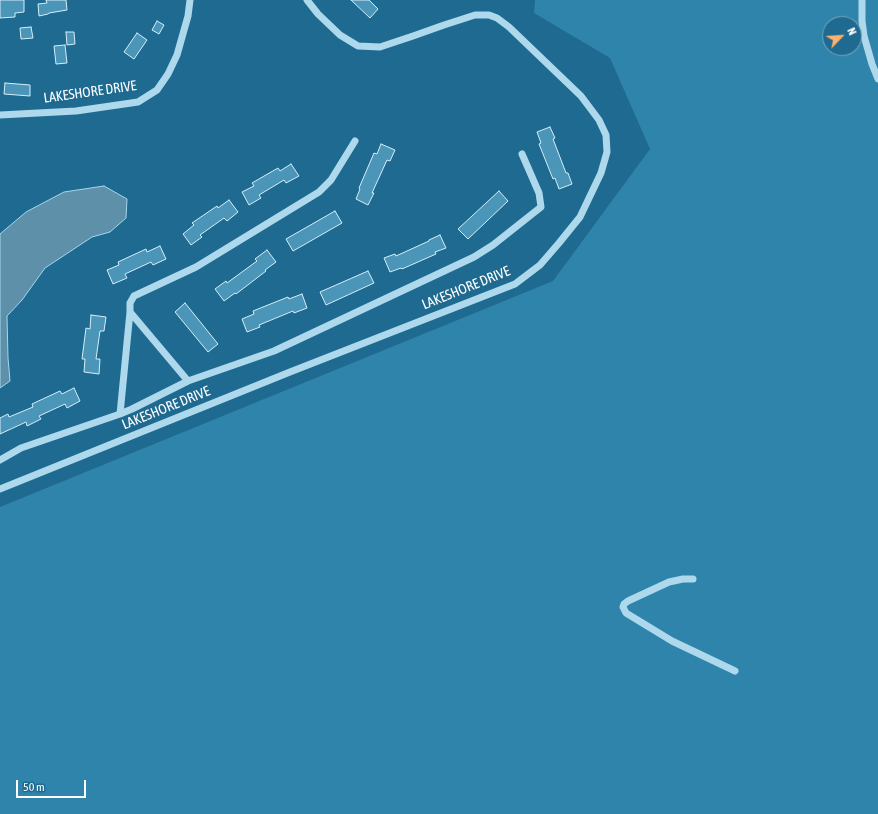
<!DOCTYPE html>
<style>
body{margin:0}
#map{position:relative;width:878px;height:814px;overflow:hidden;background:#1f6a90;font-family:"Asap Condensed",sans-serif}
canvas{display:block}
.north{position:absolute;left:822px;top:16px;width:40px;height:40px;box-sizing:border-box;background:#1f6a90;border:1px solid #79a6bc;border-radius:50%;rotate:65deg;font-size:11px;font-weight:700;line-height:16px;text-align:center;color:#fff}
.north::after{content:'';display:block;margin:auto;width:14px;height:18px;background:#fbb26e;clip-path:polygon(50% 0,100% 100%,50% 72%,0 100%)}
.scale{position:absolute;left:16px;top:780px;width:70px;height:18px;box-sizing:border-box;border:2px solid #fff;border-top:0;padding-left:5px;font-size:12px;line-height:14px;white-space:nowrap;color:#fff;-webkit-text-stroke:3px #1f6a90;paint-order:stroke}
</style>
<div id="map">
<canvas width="878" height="814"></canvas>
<div class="north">N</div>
<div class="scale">50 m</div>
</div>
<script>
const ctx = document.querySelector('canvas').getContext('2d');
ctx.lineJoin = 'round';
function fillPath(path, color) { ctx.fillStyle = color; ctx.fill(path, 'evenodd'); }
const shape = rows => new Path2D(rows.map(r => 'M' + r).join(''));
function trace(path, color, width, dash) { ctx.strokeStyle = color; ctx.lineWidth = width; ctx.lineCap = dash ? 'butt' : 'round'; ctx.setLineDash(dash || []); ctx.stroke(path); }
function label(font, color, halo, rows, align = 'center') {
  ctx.font = font + ' "Asap Condensed",sans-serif'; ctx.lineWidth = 4; ctx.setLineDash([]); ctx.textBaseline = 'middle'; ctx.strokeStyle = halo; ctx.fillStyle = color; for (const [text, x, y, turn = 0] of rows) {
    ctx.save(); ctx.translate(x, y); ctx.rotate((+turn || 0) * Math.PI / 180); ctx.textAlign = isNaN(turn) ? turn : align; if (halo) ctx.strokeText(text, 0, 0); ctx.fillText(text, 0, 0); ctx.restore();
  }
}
const green = shape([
 [535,0,878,0,878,814,0,814,0,507,553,281,650,149,610,58,534,13],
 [830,24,854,24,854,48,830,48]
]);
const water = shape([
 [104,186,127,199,126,218,110,232,92,237,45,268,22,300,7,316,8,358,10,381,0,388,0,234,26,212,64,192,104,186]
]);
const building = shape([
 [0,0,24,0,24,12,15,13,15,17,0,18,0,0],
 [46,0,66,0,67,10,49,13,48,14,39,16,38,4,47,3,46,0],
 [351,0,369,0,378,9,370,18,351,0],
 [157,21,164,25,159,34,152,30,157,21],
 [31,27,33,38,21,39,20,28,31,27],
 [66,32,74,32,75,44,67,45,66,32],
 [137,33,147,40,134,59,124,52,137,33],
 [65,45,67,63,56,64,54,46,65,45],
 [5,83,30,85,30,96,4,94,5,83],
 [550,127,555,138,553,139,566,173,568,173,572,184,559,189,555,178,553,179,539,144,541,143,537,132,550,127],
 [381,144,395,150,390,161,387,160,372,193,374,193,368,205,356,199,360,189,359,188,374,153,377,154,381,144],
 [291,164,299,176,286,183,284,180,259,195,261,198,249,205,242,192,254,186,252,183,278,168,280,171,291,164],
 [499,191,508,201,468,239,458,229,499,191],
 [229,200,238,212,227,221,224,218,200,235,202,237,191,245,183,234,194,225,192,223,217,206,218,208,229,200],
 [335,211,342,223,293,251,286,239,335,211],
 [440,235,446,248,435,252,436,254,402,269,401,268,390,272,384,258,395,254,396,256,429,241,429,240,440,235],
 [160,246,166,259,153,265,151,262,125,274,127,278,113,284,107,270,119,265,118,262,146,249,147,252,160,246],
 [267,250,276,262,265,270,266,271,236,294,235,293,224,301,215,289,226,281,227,283,257,261,255,259,267,250],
 [368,271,374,283,326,305,320,292,368,271],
 [302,294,307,308,294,313,293,311,259,325,260,327,247,332,242,319,254,314,253,311,288,297,289,299,302,294],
 [185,303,218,344,208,352,175,312,185,303],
 [91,315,106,317,104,331,100,331,96,359,100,359,99,374,84,372,85,359,82,359,86,328,90,329,91,315],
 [74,388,80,401,67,408,65,404,39,416,41,419,27,426,26,422,0,434,0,418,8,414,9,417,33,407,32,404,60,391,62,394,74,388]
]);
const minor = shape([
 [862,0,862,21,864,36,872,64,878,79],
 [0,115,76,111,138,102,157,90,168,74,177,55,188,16,190,0],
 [130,312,130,303,134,296,196,267,319,192,331,180,355,141],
 [188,381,274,351,474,257,493,245,541,207,539,193,522,154],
 [0,460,21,448,120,414,132,409,188,381,130,312,120,414],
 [0,489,290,372,515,284,540,265,559,243,580,217,601,173,607,152,606,135,599,120,581,96,509,27,497,18,489,15,475,15,444,25,413,36,380,47,358,46,340,35,318,14,307,0],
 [693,579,683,579,669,582,628,601,624,604,623,607,626,613,672,641,735,671]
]);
const streetNames = [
 ["LAKESHORE DRIVE",90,92,-8],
 ["LAKESHORE DRIVE",466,288,-22],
 ["LAKESHORE DRIVE",166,408,-22]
];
fillPath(green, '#2f84ab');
fillPath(water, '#5e90a9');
trace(water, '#a2d7ef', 1);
fillPath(building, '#4b95b8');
trace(building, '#d4eef9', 1);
trace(minor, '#aed9ed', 7);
label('14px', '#fff', '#1f6a90', streetNames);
</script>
